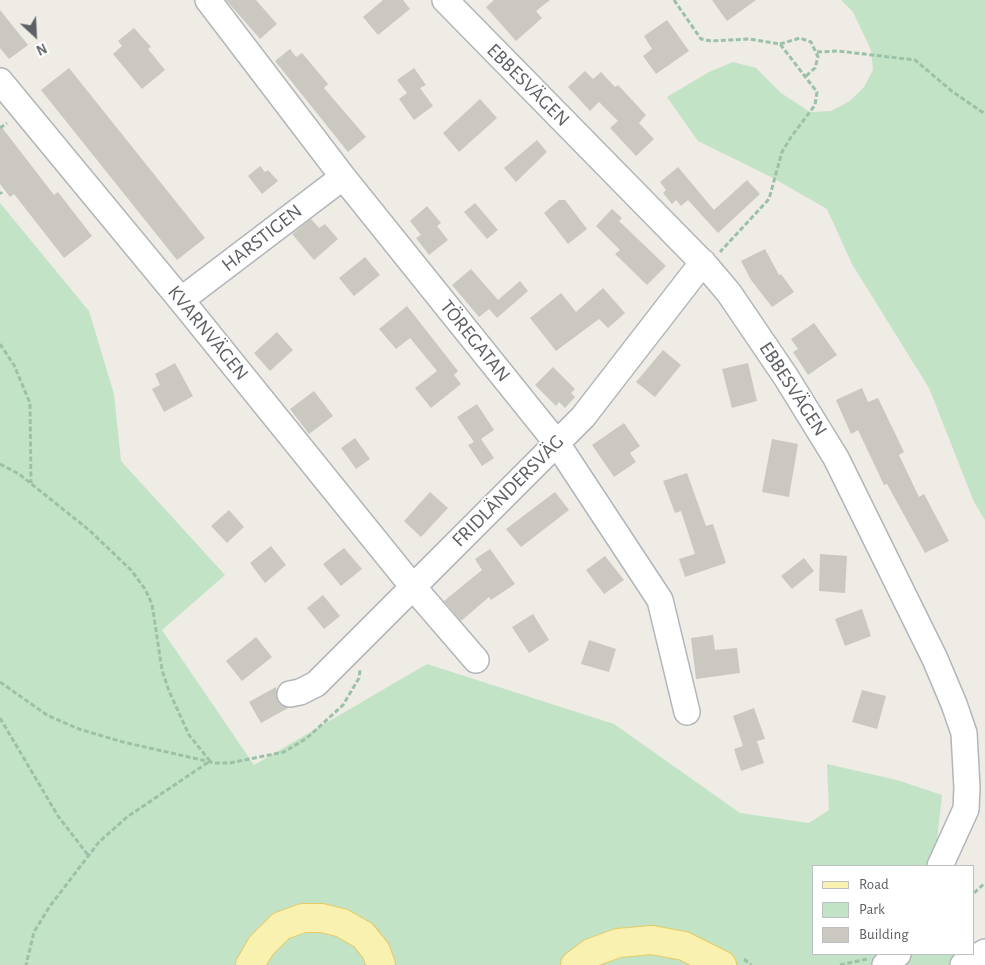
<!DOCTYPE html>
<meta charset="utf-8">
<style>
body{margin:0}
#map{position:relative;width:985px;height:965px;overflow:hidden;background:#eeece5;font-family:"Alegreya Sans",sans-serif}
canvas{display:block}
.legend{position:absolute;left:812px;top:865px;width:162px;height:90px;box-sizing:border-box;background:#fff;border:1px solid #bebfc1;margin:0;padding:6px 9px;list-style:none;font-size:15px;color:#5d6064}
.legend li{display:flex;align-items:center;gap:10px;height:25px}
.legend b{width:25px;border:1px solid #bebfc1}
.north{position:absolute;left:10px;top:10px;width:50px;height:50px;-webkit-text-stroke:4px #fff;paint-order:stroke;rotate:155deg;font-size:14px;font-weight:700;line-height:20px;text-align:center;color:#5d6064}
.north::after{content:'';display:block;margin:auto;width:18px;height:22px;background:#5d6064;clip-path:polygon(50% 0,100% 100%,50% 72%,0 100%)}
</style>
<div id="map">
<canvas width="985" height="965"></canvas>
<ul class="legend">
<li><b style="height:6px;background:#f8f1af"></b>Road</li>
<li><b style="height:14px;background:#c3e3c6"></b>Park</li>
<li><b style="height:14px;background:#cac8c1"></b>Building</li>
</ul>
<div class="north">N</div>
</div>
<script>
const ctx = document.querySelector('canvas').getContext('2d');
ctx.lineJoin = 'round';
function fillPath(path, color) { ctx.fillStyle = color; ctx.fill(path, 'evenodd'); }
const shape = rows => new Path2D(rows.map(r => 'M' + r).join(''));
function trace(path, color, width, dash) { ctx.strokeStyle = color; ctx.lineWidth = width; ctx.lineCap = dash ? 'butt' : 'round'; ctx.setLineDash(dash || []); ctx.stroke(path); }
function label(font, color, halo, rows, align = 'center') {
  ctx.font = font + ' "Alegreya Sans",sans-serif'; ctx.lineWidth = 4; ctx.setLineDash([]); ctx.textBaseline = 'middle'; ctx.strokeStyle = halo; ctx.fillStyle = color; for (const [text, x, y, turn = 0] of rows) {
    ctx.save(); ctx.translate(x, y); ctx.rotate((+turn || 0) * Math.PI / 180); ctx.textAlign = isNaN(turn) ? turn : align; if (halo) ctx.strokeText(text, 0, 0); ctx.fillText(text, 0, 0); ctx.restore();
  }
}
const green = shape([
 [841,0,985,0,985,520,974,502,929,388,852,264,827,209,773,178,698,141,667,97,709,72,733,62,756,68,781,93,810,112,831,111,850,101,864,87,873,70,871,50,853,12],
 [0,203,89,311,114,394,121,461,225,575,162,630,254,765,427,664,614,724,740,813,809,823,829,810,827,764,897,780,942,795,936,849,928,866,814,866,814,954,974,954,983,965,0,965]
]);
const building = shape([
 [226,0,256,0,277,24,260,39],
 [383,0,403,0,410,9,378,35,363,17],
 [494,0,550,0,536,11,542,18,516,41,486,7],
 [712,0,756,0,727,21],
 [0,10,28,45,9,59,0,48],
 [667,20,689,51,656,74,643,56,652,49,644,36],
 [134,28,151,47,148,49,165,70,142,89,113,54,122,46,118,41],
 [290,49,296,57,302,53,328,84,324,88,366,137,348,152,275,61],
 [69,68,205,238,177,260,41,90],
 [414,68,426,85,420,88,433,106,414,120,399,99,407,93,397,80],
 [585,71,593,79,601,72,615,87,618,85,646,115,639,123,654,139,636,156,610,128,618,121,599,102,590,111,568,87],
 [480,99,497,118,459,152,443,133],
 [0,125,54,195,58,192,92,236,64,258,14,194,10,197,0,184],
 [537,140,547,152,516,182,504,168],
 [260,166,265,172,268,170,278,181,262,194,248,176],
 [678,167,714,210,747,180,760,194,718,233,688,200,681,206,676,200,672,204,663,193,666,190,660,182],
 [559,200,565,200,587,229,568,244,544,213],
 [475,203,498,230,487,239,464,212],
 [427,206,441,223,437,226,448,240,429,255,416,238,421,235,410,221],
 [612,209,622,218,619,221,666,266,647,285,615,254,620,250,596,226],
 [311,219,319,228,325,224,338,239,314,260,292,234],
 [765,249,779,275,781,274,794,292,772,307,751,280,741,261],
 [365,257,380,275,354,296,339,278],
 [471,269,498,300,520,281,528,291,497,318,489,309,479,317,452,285],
 [603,288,625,313,608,328,599,319,556,351,530,318,561,293,576,312],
 [407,306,458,371,454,375,461,384,431,408,415,388,437,371,410,338,396,349,379,329],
 [814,323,837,355,808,375,793,352,798,349,791,339],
 [277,332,293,350,270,371,254,353],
 [663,350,681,365,655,397,636,382],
 [175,363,193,396,164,412,152,389,160,385,155,374],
 [748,363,757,401,732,408,722,369],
 [553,367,575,389,571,393,575,397,565,408,559,402,556,406,535,385],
 [862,388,868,402,878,398,904,452,899,455,919,497,924,494,949,541,925,553,887,484,884,485,858,430,851,434,836,400],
 [314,391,333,416,309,434,290,409],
 [477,404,494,430,481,439,494,458,482,466,468,445,474,442,457,417],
 [624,423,640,446,630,453,636,462,614,477,592,445],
 [355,438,370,459,356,469,341,448],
 [772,439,798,444,789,497,762,492],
 [687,473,706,526,713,524,726,563,685,577,679,559,695,554,681,511,675,513,663,481],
 [430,492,448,508,421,537,404,521],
 [555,492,569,510,521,547,506,529],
 [229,510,244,527,227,543,211,526],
 [271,546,286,565,265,583,250,563],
 [344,548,362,569,341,586,323,564],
 [490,549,515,584,491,600,489,597,461,621,444,601,482,570,475,559],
 [820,554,847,556,845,593,819,591],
 [605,556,624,580,604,594,586,570],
 [804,558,814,571,792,589,781,576],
 [323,595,340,616,324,629,307,608],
 [862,609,871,636,845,646,835,619],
 [533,614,549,640,529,653,512,627],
 [713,635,715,650,737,648,740,673,696,679,691,638],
 [256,637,272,657,242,681,226,661],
 [589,640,616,649,609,672,581,664],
 [276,687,279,703,288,708,261,723,249,702],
 [862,690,886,696,877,729,852,722],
 [754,708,765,739,757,741,764,763,741,771,734,749,743,746,733,716]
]);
const path = shape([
 [674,0,701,39,711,41,749,39,780,44,817,92,815,105,791,137,782,152,769,199,720,252],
 [780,44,800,38,811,42,818,57,815,68,806,76],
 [817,52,838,51,915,60,953,92,985,114],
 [0,128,7,123],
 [0,192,2,194],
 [0,344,14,365,30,403,31,483],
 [0,464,19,474,89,530,131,570,145,589,152,604,162,670,169,691,189,735,210,761,127,817,99,842,50,906,34,932,26,965],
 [0,682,47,715,79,729,123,742,215,763,230,763,284,752,307,738,343,705,359,678,360,670],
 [0,718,58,816,88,855],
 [974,893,985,883],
 [744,959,751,965],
 [840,965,867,959]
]);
const minor = shape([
 [208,0,343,177,556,442,660,600,687,712],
 [445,0,707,267,729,293,786,377,836,458,935,659,954,704,964,733,967,788,966,809,940,866],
 [0,81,181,300,413,587,476,660],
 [181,300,343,177],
 [290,694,300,692,316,684,583,417,703,262],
 [885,965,898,954],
 [963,965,985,952]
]);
const major = shape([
 [250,965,261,946,281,926,303,918,322,918,342,923,363,935,376,951,381,965],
 [575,965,591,953,618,943,652,940,684,946,722,965]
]);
const streetNames = [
 ["EBBESVÄGEN",528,85,45],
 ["HARSTIGEN",262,238,-38],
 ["KVARNVÄGEN",208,333,51],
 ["TÖREGATAN",475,341,51],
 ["EBBESVÄGEN",793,389,57],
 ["FRIDLÄNDERSVÄG",508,491,-45]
];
fillPath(green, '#c3e3c6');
fillPath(building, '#cac8c1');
trace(minor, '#b2b5b9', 28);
trace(major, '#e6ca66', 30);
trace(path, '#9cc1a9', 3, [5, 2.5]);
trace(minor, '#fff', 25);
trace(major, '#f8f1af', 28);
label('20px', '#5d6064', '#fff', streetNames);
</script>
